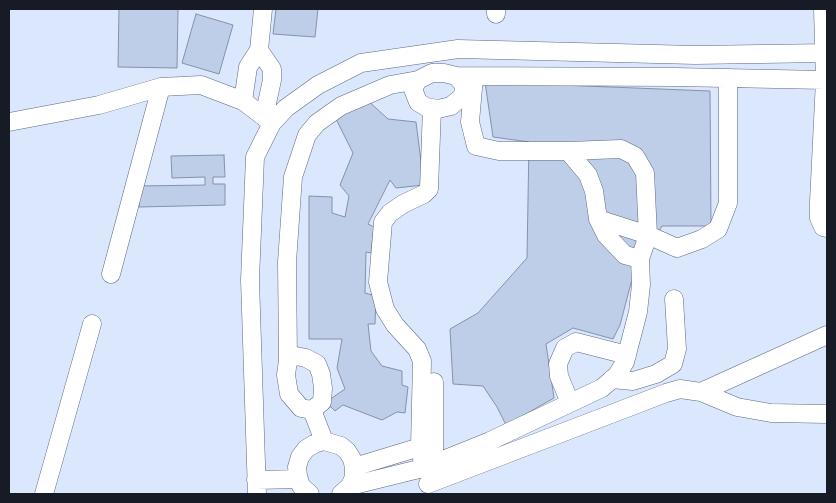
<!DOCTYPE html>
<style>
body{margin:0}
#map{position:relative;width:836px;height:503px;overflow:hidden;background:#dbe7fc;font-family:"Noto Serif",serif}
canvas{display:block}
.frame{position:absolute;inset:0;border:10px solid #161b25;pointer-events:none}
</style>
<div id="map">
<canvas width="836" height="503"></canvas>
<div class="frame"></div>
</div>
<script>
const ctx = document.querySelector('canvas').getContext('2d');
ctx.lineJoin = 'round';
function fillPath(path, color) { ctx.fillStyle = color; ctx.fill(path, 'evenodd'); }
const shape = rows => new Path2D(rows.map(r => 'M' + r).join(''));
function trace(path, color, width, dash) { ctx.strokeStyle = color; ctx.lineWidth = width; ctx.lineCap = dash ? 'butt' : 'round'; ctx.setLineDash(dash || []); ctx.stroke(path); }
const building = shape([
 [119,9,178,9,177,68,118,67,119,9],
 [276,9,318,9,315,37,273,34,276,9],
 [196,14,233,25,219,74,182,63,196,14],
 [485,82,710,91,711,226,662,226,631,283,620,325,613,339,573,328,546,344,554,398,506,425,497,407,483,386,453,384,450,329,478,313,527,258,529,142,493,137,485,82],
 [366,99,388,119,416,122,424,185,396,188,390,180,368,224,374,227,371,253,366,252,365,293,376,296,375,324,368,324,371,351,382,366,402,371,402,385,408,387,405,413,397,412,382,420,343,405,335,411,326,402,345,389,337,368,342,339,309,339,309,196,332,197,332,213,345,217,349,196,340,185,353,153,336,119,366,99],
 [224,155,225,177,213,177,213,184,225,184,225,205,139,207,139,186,205,185,205,177,172,178,171,156,224,155]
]);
const minor = shape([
 [823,9,825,80,819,202,819,218,823,227,827,228],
 [496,14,496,9],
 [259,50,272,69,272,80,264,117],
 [432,73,444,73,456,76,464,85,463,96,451,106,438,109,426,107,418,102,413,89,418,80,432,73],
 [456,76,675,77,825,80],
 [243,101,248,67,259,50,263,9],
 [9,122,99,105,161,87,201,85,243,101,272,123],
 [568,151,588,175,594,191,598,219,606,235,625,255,640,259],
 [598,219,648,235,677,248,702,239,718,229,728,203,728,78],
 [111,274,161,87],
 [296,356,306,358,317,364,321,374,323,388,322,402,312,410,301,408,289,394,286,375,288,360,296,356],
 [288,360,287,262,293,177,307,135,317,123,341,106,390,85,418,80],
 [612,379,633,381,656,374,673,364,677,349,674,299],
 [701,392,827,335],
 [570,403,559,376,558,364,565,348,576,342,627,355],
 [312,410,324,441],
 [434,463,434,382],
 [354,467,420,447,422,361,417,349,395,325,385,309,378,282,383,222,390,213,403,204,424,194,429,189,432,108],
 [423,468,490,441,602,388,617,375,625,362,638,312,641,285,640,259,648,235,645,173,635,156,621,149,568,151,499,151,476,146,470,122,474,77],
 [256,480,299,479],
 [428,484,666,393,680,389,701,392,737,407,771,413,827,414],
 [350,486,423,468,422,457],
 [44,494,92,324],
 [257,494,250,280,255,157,272,123,286,108,318,85,361,63,458,49,695,55,827,53],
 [310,494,301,486,298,476,297,467,300,457,306,449,314,444,324,441,341,446,347,451,352,459,354,467,354,477,350,486,341,494]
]);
fillPath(building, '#bfcee8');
trace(building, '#8391a9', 1);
trace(minor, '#5c6980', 19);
trace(minor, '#fff', 18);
</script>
